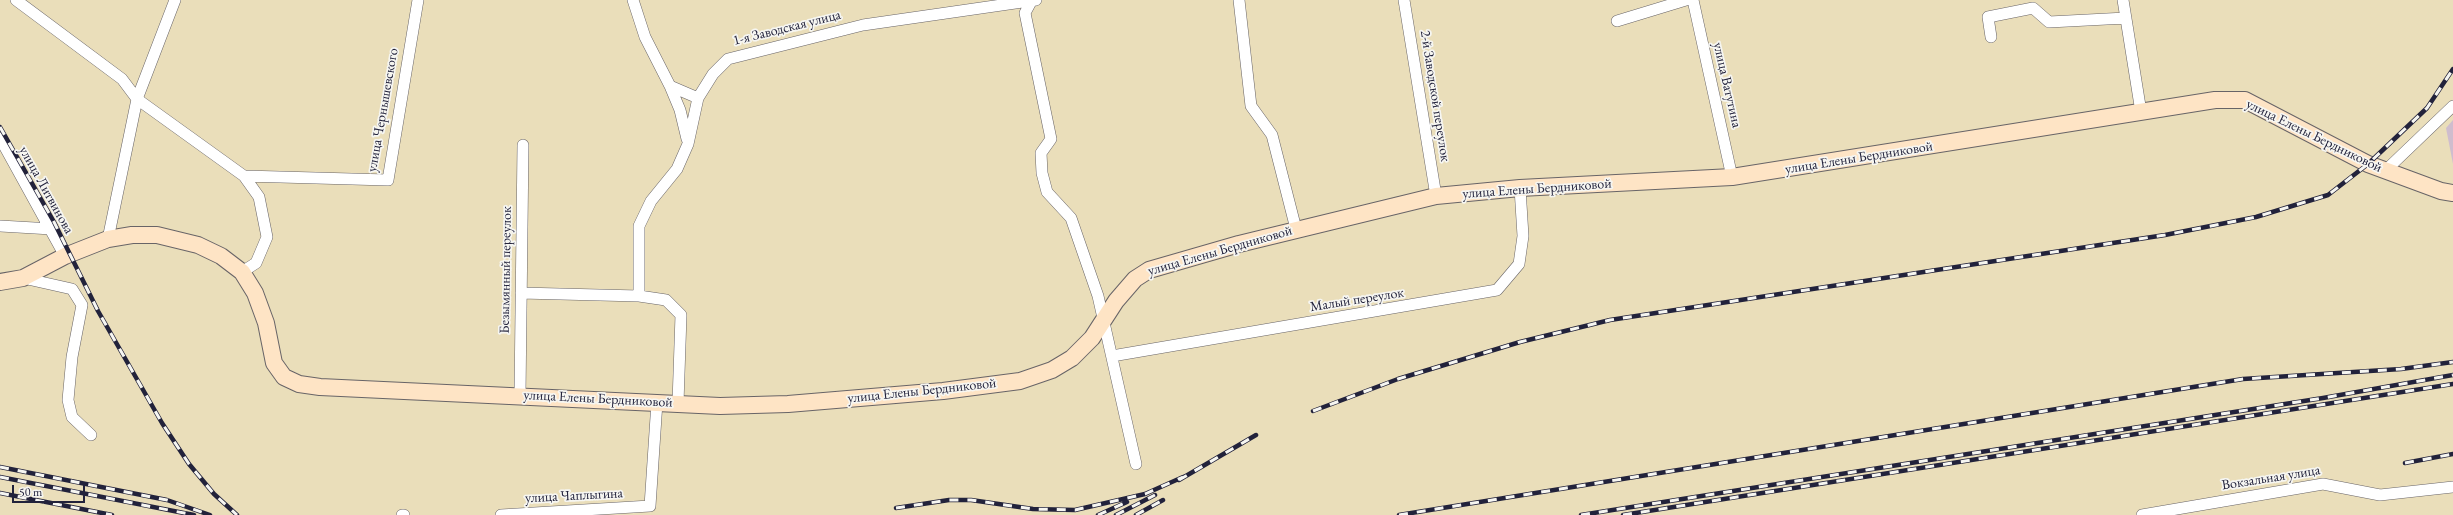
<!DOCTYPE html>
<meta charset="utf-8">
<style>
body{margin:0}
#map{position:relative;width:2453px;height:515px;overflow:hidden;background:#eadeba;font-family:"EB Garamond",serif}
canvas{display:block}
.scale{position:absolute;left:12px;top:485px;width:73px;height:18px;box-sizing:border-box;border:2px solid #22223b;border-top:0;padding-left:5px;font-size:12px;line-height:14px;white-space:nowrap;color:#22223b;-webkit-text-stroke:3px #f6f6f2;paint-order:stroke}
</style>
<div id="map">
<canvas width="2453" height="515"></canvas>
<div class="scale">50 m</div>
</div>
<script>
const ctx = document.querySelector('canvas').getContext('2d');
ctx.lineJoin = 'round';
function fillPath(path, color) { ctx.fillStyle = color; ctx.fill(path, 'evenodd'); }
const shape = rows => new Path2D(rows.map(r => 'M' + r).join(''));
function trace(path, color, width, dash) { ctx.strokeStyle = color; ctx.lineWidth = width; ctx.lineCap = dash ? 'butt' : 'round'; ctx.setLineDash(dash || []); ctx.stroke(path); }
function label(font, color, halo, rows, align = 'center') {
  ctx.font = font + ' "EB Garamond",serif'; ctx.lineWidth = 3.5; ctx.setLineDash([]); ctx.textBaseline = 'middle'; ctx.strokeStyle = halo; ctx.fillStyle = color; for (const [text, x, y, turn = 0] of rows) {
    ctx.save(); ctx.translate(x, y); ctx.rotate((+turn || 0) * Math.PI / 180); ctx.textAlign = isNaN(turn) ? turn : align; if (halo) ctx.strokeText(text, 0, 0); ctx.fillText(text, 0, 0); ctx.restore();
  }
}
const industrial = shape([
 [2453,120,2453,164,2446,128]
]);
const street = shape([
 [16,0,122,79,137,99,244,176,259,197,267,237,256,263,242,272],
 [633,0,645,37,670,86,698,98],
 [1032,0,1025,13,1051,139,1041,153,1042,173,1047,192,1071,218,1098,296,1136,464],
 [1239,0,1251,106,1272,135,1296,229],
 [1404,0,1436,196],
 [1693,0,1732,177],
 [2123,0,2141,112],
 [1617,21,1686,0],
 [1991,37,1988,17,2033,8,2049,22,2126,18],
 [670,86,680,110,687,139],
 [0,138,65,256],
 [2385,171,2453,106],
 [244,176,388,180,418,0],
 [0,226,52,229],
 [108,239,137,99,175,0],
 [23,278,72,289,82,305,72,357,68,400,72,417,91,435],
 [521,293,639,296],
 [1112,356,1497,290,1519,264,1523,236,1520,188],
 [520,395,523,145],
 [678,403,681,315,666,300,639,296,639,226,651,201,677,169,688,144,698,98,713,74,728,59,863,25,1036,0],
 [402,515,404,515],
 [501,515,650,506,657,402],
 [2142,515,2323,484,2380,495,2453,487]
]);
const secondary = shape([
 [0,282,23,278,65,256,108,239,132,235,157,235,198,245,221,256,242,272,255,293,266,323,274,363,284,377,299,384,320,387,720,406,788,404,943,391,1020,381,1052,370,1072,358,1092,338,1116,301,1135,279,1149,270,1239,244,1436,196,1520,188,1732,177,2215,100,2245,100,2368,164,2441,191,2453,193]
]);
const rail = shape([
 [0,127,54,222,98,311,162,423,189,464,214,494,237,515],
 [1313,411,1398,379,1520,342,1610,320,2165,235,2256,217,2328,195,2368,164,2427,108,2453,69],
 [2405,463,2453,454],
 [0,467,167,500,210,515],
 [0,477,194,515],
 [1179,480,1256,435],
 [0,493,112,515],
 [896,508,949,500,971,500,1033,509,1075,510,1145,494,1183,477],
 [1098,515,1127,502],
 [1116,515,1155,495],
 [1136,515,1163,500],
 [1399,515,2243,379,2401,369,2453,362],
 [1581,515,2323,398,2453,375],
 [1623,515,2453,384]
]);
const streetNames = [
 ["1-я Заводская улица",787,28,-14],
 ["улица Ватутина",1727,85,77],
 ["2-й Заводской переулок",1435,96,81],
 ["улица Чернышевского",383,110,-80],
 ["улица Елены Бердниковой",2314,136,26],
 ["улица Елены Бердниковой",1859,158,-9],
 ["улица Елены Бердниковой",1537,189,-4],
 ["улица Литвинова",46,190,61],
 ["улица Елены Бердниковой",1220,251,-16],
 ["Безымянный переулок",506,270,-89],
 ["Малый переулок",1357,300,-9],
 ["улица Елены Бердниковой",922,391,-6],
 ["улица Елены Бердниковой",598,399,3],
 ["Вокзальная улица",2271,478,-9],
 ["улица Чаплыгина",574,496,-3]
];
fillPath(industrial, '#cfbdce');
trace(street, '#686467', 12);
trace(secondary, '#686467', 18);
trace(street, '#fff', 11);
trace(secondary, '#fee4c5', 16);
trace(rail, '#22223b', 4.5);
trace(rail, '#f6f6f2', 3, [9]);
label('14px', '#22223b', '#f6f6f2', streetNames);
</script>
